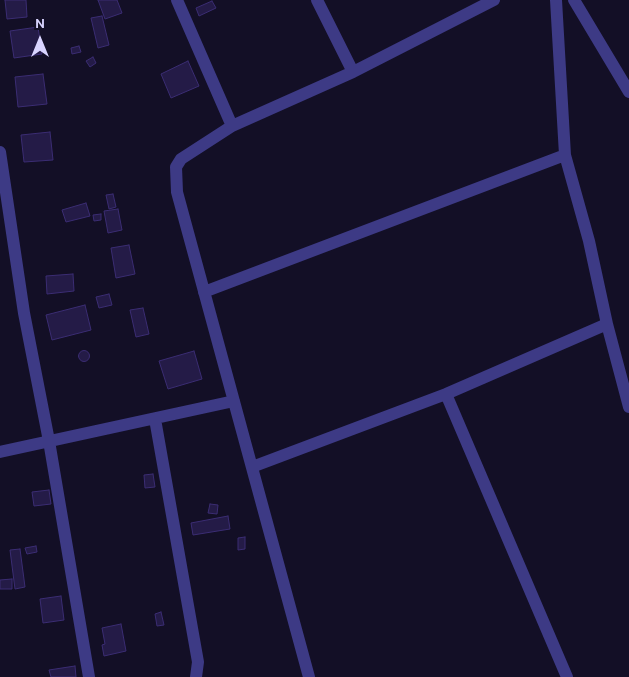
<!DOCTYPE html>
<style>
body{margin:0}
#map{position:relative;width:629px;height:677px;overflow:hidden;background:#130f26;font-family:Overpass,sans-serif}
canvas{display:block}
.north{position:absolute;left:15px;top:15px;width:50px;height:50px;-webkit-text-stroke:4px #130f26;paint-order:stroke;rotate:0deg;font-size:14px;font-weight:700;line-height:20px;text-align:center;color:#d9d4ff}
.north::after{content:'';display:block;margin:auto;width:18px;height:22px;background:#d9d4ff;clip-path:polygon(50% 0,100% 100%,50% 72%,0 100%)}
</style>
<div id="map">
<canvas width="629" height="677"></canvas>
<div class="north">N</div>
</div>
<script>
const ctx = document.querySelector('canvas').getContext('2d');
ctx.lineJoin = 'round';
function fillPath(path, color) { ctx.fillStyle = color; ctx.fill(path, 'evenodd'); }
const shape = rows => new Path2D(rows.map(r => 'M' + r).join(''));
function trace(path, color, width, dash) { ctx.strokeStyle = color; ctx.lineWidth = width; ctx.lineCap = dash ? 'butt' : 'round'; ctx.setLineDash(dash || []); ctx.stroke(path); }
const building = shape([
 [5,0,26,0,27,17,7,19,5,0],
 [98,0,117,0,122,13,105,19,98,0],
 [212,1,216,8,199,16,196,8,212,1],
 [102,16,109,45,98,48,91,18,102,16],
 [38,27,42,54,14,58,10,31,38,27],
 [79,46,81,52,72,54,71,48,79,46],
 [93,57,96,63,90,67,86,61,93,57],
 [188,61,199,86,171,98,161,74,188,61],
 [43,74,47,104,18,107,15,77,43,74],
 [50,132,53,160,24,162,21,135,50,132],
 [113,194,116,207,109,209,106,195,113,194],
 [86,203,90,216,66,222,62,210,86,203],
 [118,209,122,230,108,233,104,211,118,209],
 [101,214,101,220,94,221,93,215,101,214],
 [129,245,135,274,116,278,111,248,129,245],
 [73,274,74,291,47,294,46,276,73,274],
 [109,294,112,305,99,308,96,297,109,294],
 [85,305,91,330,52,340,46,315,85,305],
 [143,308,149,334,136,337,130,310,143,308],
 '78.5 356a5.5 5.5 0 1 1 11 0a5.5 5.5 0 1 1-11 0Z',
 [194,351,202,379,168,389,159,361,194,351],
 [153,474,155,487,145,488,144,475,153,474],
 [49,490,51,504,34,506,32,492,49,490],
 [210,504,218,505,217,514,208,513,210,504],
 [228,516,230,529,193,535,191,523,228,516],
 [245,537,245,549,238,550,238,538,245,537],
 [36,546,37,552,27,554,25,548,36,546],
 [20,549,25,587,15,589,10,550,20,549],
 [12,579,12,589,0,589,0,580,12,579],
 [61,596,64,620,43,623,40,599,61,596],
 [161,612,164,625,157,626,155,614,161,612],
 [121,624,126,651,104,656,102,645,105,644,102,628,121,624],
 [75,666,76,677,51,677,49,670,75,666]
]);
const minor = shape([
 [177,0,232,126],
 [317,0,353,72],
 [574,0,629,92],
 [0,152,24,313,49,441,89,677],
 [565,155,589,241,607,324],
 [204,292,565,155,556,0],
 [446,394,567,677],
 [155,419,198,662,196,677],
 [0,452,234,401],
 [252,467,446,394,607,324,629,407],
 [309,677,177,192,176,167,181,159,232,126,353,72,494,0]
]);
fillPath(building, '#241b47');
trace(building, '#3b2d73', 1);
trace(minor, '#3d3a85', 12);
</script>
